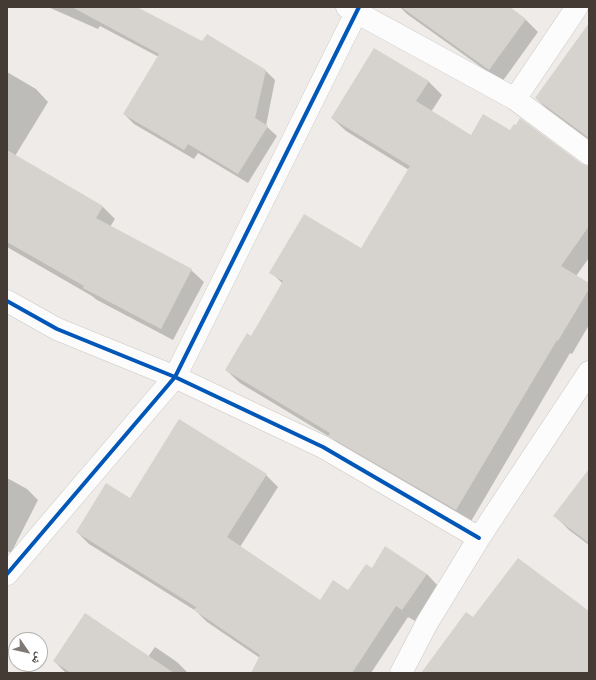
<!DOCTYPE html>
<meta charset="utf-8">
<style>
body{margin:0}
#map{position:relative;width:596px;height:680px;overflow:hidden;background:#eeebe8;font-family:Karla,"Noto Naskh Arabic",sans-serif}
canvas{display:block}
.frame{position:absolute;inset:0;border:8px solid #443c34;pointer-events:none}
.north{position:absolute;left:8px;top:632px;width:40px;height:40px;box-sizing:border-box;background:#fff;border:1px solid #b4b1ae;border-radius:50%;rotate:124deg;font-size:11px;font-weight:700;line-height:16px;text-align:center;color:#443c34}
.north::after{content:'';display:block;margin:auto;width:14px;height:18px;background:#807973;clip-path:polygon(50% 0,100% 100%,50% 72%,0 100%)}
</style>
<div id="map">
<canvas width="596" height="680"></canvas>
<div class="frame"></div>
<div class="north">ش</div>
</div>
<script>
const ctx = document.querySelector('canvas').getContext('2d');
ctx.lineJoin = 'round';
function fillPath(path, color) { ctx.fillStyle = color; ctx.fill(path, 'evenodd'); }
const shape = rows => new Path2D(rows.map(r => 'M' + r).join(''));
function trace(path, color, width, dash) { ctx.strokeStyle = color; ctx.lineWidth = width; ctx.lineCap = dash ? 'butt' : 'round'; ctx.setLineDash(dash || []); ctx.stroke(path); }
const shadow = shape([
 [48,7,135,7,203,43,265,70,275,80,266,126,277,136,248,183,198,153,194,159,134,124,124,114,159,57,100,26,98,29],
 [400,7,508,7,526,20,538,32,502,82,407,14],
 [589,39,589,141,549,111,536,98],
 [7,72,36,89,48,102,15,156,102,206,115,219,110,227,191,270,204,282,173,340,97,300,92,296,7,247],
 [428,81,442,95,431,112,471,136,510,131,581,165,589,167,589,258,576,276,589,284,589,325,572,354,570,353,470,523,343,449,333,439,240,383,226,370,251,337,283,284,271,272,362,249,409,170,346,131,332,118],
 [589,471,589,545,569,530,555,516],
 [266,475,278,487,240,547,321,601,348,591,372,569,427,574,438,586,415,621,408,617,371,673,252,673,260,658,207,622,196,611,89,544,77,532,131,499],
 [7,478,27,489,38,500,11,553,7,551],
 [155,647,177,662,188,673,66,673,54,661,148,657]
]);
const building = shape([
 [72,7,137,7,202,41,207,34,266,70,255,118,268,126,238,174,188,144,184,150,123,114,159,54],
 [401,7,510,7,526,19,489,70],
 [589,23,589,138,535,98],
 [374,48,429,81,416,101,471,135,483,114,510,130,514,124,516,125,520,118,582,164,589,166,589,226,561,266,589,283,589,289,558,341,557,340,456,510,328,436,330,433,225,370,247,333,251,336,283,281,269,273,304,214,361,248,410,166,331,118],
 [7,150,103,206,96,218,192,269,161,329,83,288,84,286,7,242],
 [179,419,267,474,227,537,320,600,333,580,348,590,366,564,372,568,385,546,427,574,402,610,396,606,352,673,251,673,260,655,194,610,196,607,76,532,106,483,130,498],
 [589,469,589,543,553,516],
 [518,558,589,611,589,673,421,673,466,612,473,617],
 [85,613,174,673,71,673,53,661]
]);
const minor = shape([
 [347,7,515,99,589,154],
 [515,99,577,7],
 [7,301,57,329,175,377,323,447,479,538],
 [7,574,175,377,359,7],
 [401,673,427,623,479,538,589,372]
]);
const cycleway = shape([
 [7,301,57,329,175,377,323,447,479,538],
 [7,574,175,377,359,7]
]);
fillPath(shadow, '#0003');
fillPath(building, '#d6d3cf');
trace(minor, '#cbc8c4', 23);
trace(minor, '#fcfcfc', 22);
trace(cycleway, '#0057b8', 4);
</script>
